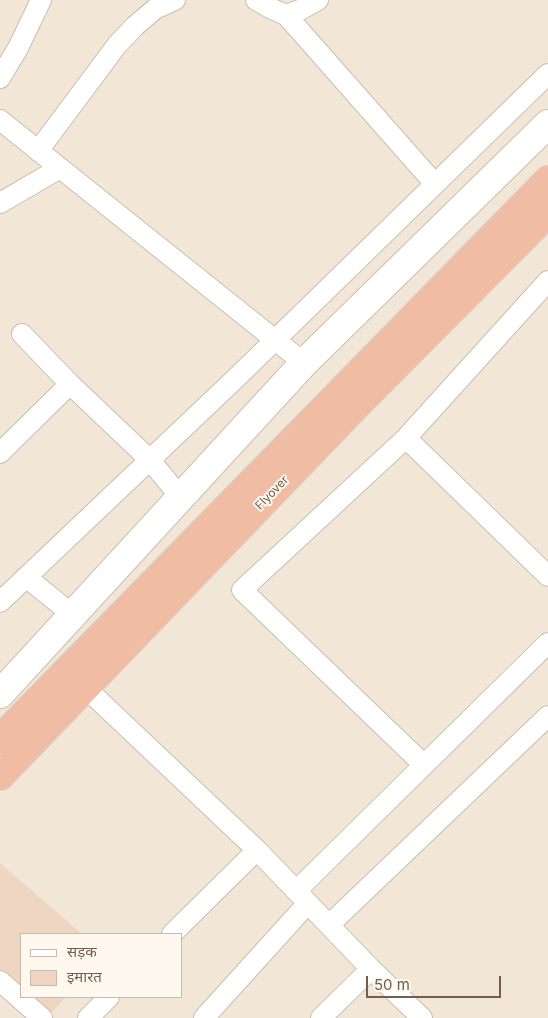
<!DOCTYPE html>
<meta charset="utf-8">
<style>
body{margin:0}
#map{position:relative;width:548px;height:1018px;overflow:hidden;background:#fbf5e8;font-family:Inter,"Noto Sans Devanagari",sans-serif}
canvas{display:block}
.legend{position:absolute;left:20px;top:933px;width:162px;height:65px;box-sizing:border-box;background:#fef8ee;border:1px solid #c6baae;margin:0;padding:6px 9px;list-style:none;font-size:15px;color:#735d4e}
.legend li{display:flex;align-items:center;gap:10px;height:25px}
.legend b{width:25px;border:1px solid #c6baae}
.scale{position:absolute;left:366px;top:976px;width:135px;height:22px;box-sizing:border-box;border:2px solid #735d4e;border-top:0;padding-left:6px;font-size:15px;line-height:18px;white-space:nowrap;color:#735d4e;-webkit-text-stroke:4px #fef8ee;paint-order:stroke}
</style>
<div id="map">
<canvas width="548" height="1018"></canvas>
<ul class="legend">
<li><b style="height:6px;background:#fff"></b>सड़क</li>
<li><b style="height:14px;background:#eed6c2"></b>इमारत</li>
</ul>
<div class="scale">50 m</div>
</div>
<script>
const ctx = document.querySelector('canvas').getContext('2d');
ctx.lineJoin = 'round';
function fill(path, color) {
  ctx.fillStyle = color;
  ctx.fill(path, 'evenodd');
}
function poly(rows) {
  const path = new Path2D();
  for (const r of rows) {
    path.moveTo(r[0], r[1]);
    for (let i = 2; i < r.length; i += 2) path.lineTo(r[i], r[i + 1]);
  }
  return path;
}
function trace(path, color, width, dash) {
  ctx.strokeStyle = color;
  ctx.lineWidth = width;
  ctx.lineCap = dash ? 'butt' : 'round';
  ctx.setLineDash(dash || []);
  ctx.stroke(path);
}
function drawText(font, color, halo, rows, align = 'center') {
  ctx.font = font + ' Inter,sans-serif';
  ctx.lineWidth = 4;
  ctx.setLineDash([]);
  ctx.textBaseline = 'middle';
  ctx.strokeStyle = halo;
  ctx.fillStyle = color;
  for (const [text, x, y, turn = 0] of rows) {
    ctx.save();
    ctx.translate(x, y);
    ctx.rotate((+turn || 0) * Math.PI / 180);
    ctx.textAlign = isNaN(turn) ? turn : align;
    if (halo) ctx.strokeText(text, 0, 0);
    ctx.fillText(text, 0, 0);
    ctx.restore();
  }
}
const residential = poly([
 [0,0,548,0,548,1018,0,1018],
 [21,934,181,934,181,997,21,997]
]);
const building = poly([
 [0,863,82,934,21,934,21,997,66,997,46,1018,0,979]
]);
const street = poly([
 [256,0,270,8,286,15,300,10,318,0],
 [286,15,435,184],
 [0,78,18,48,41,0],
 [0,120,304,363],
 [38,151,117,45,135,26,155,9,175,0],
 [0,203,60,168],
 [22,334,70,384,150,460,181,498],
 [406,438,548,576],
 [0,453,70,384],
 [26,577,73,615],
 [0,602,234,380,548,74],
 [91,693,257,850,172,934],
 [424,765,242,590,406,438,548,281],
 [257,850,371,969,422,1018],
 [296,891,548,643],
 [329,925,548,716],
 [0,981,42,1018],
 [88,1018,109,997],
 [204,1018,308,903],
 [321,1018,371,969]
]);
const secondary = poly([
 [0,694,304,363,548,124]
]);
const highway = poly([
 [0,739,548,180],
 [0,776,357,405,548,213]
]);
const streetNames = [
 ["Flyover",272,493,-46]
];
fill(residential, '#f2e7d7');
fill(building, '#eed6c2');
trace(street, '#ccbdaf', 22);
trace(secondary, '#cfbeac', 30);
trace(highway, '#d8d2cd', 30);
trace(street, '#fff', 20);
trace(secondary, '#fff', 28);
trace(highway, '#f0bca4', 28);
drawText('12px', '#735d4e', '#fef8ee', streetNames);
</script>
